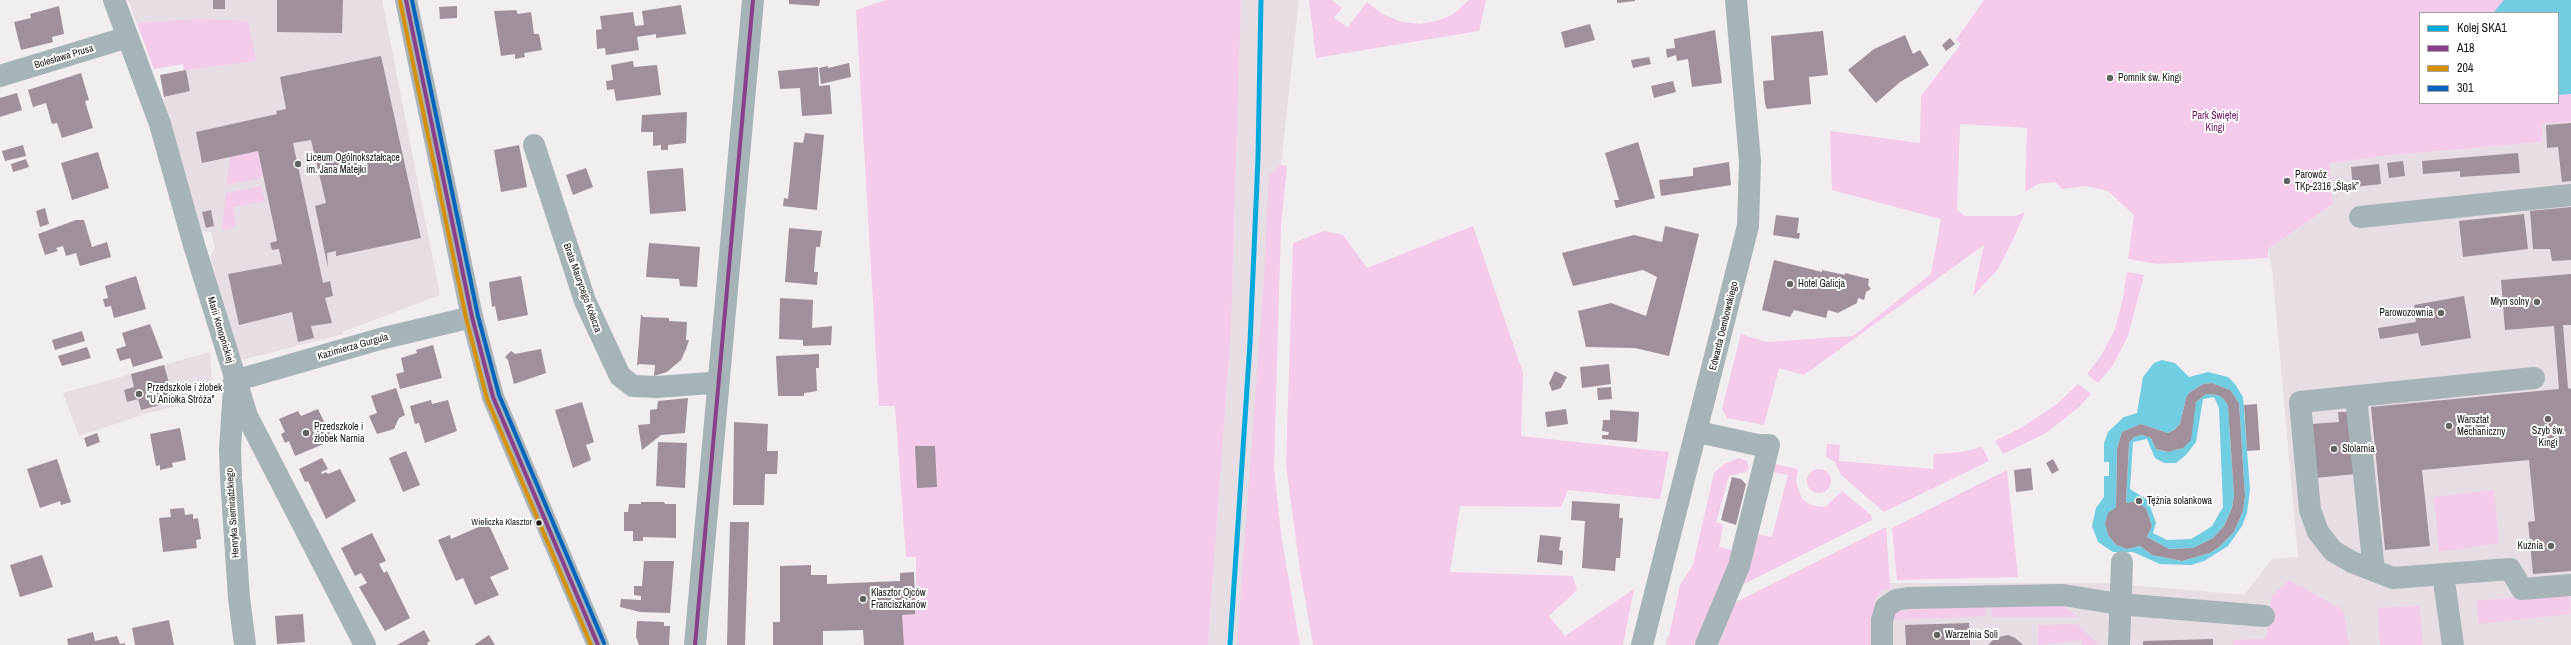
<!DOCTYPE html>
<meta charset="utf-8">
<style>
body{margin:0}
#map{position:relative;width:2571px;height:645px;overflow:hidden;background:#f2edf0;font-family:"Archivo Narrow",sans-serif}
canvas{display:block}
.legend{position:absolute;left:2419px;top:12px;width:140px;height:92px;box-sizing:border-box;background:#fff;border:1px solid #a3a1a2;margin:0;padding:5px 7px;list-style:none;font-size:12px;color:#181517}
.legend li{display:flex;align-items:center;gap:8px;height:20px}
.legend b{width:20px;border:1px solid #a3a1a2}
</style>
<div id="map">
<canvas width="2571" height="645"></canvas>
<ul class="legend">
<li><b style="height:5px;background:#02aadb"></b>Kolej SKA1</li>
<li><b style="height:5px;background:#893f8a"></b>A18</li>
<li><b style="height:5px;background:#d69003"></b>204</li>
<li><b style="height:5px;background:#0065bd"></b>301</li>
</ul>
</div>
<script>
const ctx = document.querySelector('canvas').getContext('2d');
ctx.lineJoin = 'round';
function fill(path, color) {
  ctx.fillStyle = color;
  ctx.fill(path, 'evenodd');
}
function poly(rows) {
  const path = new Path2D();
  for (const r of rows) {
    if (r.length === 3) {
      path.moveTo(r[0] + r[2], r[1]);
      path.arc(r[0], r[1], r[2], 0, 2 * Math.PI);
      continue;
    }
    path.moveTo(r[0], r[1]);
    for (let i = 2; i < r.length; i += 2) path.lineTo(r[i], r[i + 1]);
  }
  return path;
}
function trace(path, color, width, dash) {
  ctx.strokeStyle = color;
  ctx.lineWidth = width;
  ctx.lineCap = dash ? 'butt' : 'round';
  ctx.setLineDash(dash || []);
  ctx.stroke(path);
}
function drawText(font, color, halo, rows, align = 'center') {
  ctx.font = font + ' "Archivo Narrow",sans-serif';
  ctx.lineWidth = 4;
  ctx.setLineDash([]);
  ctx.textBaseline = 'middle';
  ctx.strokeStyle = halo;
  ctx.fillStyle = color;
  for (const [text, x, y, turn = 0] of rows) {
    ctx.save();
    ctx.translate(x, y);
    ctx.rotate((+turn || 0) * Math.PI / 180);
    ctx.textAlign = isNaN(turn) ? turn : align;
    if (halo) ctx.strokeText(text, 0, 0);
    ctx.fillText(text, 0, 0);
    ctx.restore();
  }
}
const built = poly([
 [128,0,382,0,440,295,342,332,343,334,242,360,237,354,210,256,215,248,211,232,202,231,163,98,190,91,186,70,183,64,154,69],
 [1241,0,1298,0,1298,7,1281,165,1250,645,1208,645,1231,329],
 [2571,122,2571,645,1665,645,1667,636,1886,527,1890,583,2104,583,2244,595,2272,559,2298,557,2272,268,2268,249,2333,204,2329,164,2381,156,2542,142,2543,124],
 [210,352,213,396,142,415,79,436,63,393]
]);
const green = poly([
 [886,0,1241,0,1231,329,1208,645,901,645,900,615,915,613,909,586,916,586,916,557,906,557,895,406,879,406,856,10],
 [1309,0,1332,0,1342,8,1334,18,1348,27,1367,2,1382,14,1402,22,1420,24,1436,21,1452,15,1469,0,1486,0,1479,31,1316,58],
 [1984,0,2571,0,2571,122,2543,124,2542,142,2381,156,2329,164,2333,204,2268,249,2268,258,2158,264,2128,259,2134,215,2108,191,2086,186,2062,189,2056,182,2038,184,2025,192,2027,128,1960,124,1957,210,1965,216,2016,216,2025,212,2013,240,1998,269,1973,296,1984,245,1804,375,1779,368,1764,425,1727,418,1722,409,1741,334,1766,342,1853,336,1931,274,1941,219,1832,190,1830,131,1920,143,1921,96,1961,44,1956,40],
 [2420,13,2558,13,2558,103,2420,103],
 [198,19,248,21,256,61,184,70,183,64,154,69,137,23],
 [258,151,263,176,258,177,259,179,227,185,230,157],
 [1281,165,1287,166,1281,226,1274,468,1281,534,1300,645,1237,645,1264,278,1269,176],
 [261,186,265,201,233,207,236,224,232,228,222,230,226,193],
 [1473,226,1523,373,1521,436,1669,452,1660,499,1568,490,1561,507,1460,506,1450,572,1573,576,1577,590,1549,616,1565,636,1634,589,1623,645,1313,645,1300,570,1286,465,1293,243,1324,231,1343,235,1367,268],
 [2127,272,2144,275,2128,336,2113,365,2098,383,2087,374,2101,356,2115,329,2123,298],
 [2078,384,2091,394,2079,407,2046,433,2003,454,1995,441,2021,428,2057,404],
 [1827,444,1840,445,1839,461,1933,469,1934,454,1962,452,1982,447,1989,461,1884,512,1841,475,1835,462,1826,457],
 [1739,458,1747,461,1749,468,1746,472,1729,476,1716,522,1723,525,1719,547,1736,551,1694,645,1667,645,1680,585,1693,565,1714,473,1724,464],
 [1775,464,1798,469,1796,482,1802,499,1811,505,1825,507,1842,491,1871,515,1872,520,1742,585,1756,534,1772,537,1788,475,1773,472],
 [1819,481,12],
 [2007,470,2018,577,1897,580,1892,528],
 [2494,490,2499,543,2439,552,2434,497],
 [1886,527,1890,589,1884,589,1875,599,1871,645,1719,645,1735,603],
 [2289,580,2343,610,2349,645,2233,645,2233,640,2266,639,2272,596],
 [2570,592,2570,614,2479,624,2476,601],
 [2062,605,2078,617,1992,617,1991,606],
 [2419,606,2423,645,2380,645,2378,608],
 [1986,607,1986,616,1890,620,1889,609],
 [2077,624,2099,645,2082,645,2082,640,2038,645,2038,625]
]);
const water = poly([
 [2504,0,2571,0,2571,94,2558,95,2558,13,2493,13],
 [2162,360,2175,363,2189,377,2208,372,2228,377,2235,384,2243,397,2250,490,2247,513,2242,526,2228,546,2204,561,2191,565,2160,564,2133,552,2113,552,2098,542,2092,526,2096,508,2104,497,2104,476,2109,476,2109,462,2104,462,2104,443,2108,432,2124,417,2137,413,2143,377,2154,363],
 [2212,383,2230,390,2239,403,2245,496,2243,511,2234,532,2219,547,2210,553,2182,561,2152,555,2140,546,2127,549,2116,545,2108,535,2105,523,2109,513,2116,507,2117,449,2122,432,2141,424,2168,433,2174,430,2180,424,2186,398,2189,393,2203,384],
 [2206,394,2218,395,2223,398,2228,406,2234,495,2232,508,2224,526,2213,538,2193,548,2169,549,2147,537,2152,526,2146,508,2135,501,2126,503,2129,443,2134,437,2142,435,2151,438,2156,449,2167,452,2183,448,2196,402],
 [2214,397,2219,408,2223,507,2212,526,2203,532,2191,539,2167,540,2153,533,2156,523,2150,506,2146,499,2130,489,2133,442,2147,439,2155,458,2164,463,2176,463,2186,455,2196,442,2203,399]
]);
const building = poly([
 [213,0,225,0,225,9,213,9],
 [277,0,343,0,342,33,277,32],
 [789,0,820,0,819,6,789,4],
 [1617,0,1635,0,1635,1,1617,3],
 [681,5,686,34,656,38,656,34,637,37,639,50,606,55,605,48,597,49,596,30,602,29,600,16,633,12,635,26,644,25,642,11],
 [59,6,64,34,52,37,53,42,21,50,14,22,31,18,30,14],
 [457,6,457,18,440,19,439,7],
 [516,10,518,14,531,12,534,34,539,34,542,50,524,53,525,57,515,59,515,54,501,56,494,11],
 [1590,24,1595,40,1565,48,1561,32],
 [1715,30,1722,83,1692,87,1688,59,1677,61,1676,55,1667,58,1666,49,1675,48,1674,39],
 [1823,31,1828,75,1809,77,1811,104,1767,109,1765,104,1763,81,1774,80,1771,36],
 [1905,35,1913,54,1920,50,1929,65,1900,82,1876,103,1848,70,1874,49],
 [1950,38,1955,44,1946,51,1942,45],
 [381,56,421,238,336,256,336,251,327,253,328,268,315,206,326,203,311,140,293,143,323,283,330,281,333,296,325,298,332,323,311,326,314,338,298,342,292,312,239,325,228,274,282,264,279,249,272,250,270,243,277,241,258,151,202,163,196,132,277,114,276,111,286,109,280,77],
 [1649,57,1651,64,1633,68,1631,60],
 [633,61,634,67,657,65,661,95,616,101,614,89,607,90,606,81,613,80,611,65],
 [849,63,851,77,821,84,819,68,828,66,828,68],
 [818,67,819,86,830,85,832,114,802,116,800,88,780,89,778,71],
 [186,70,190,91,164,97,160,75],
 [81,73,89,100,85,101,93,128,62,138,57,123,52,124,46,103,33,107,28,90],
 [1673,81,1676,92,1654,98,1651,86],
 [17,93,22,110,0,117,0,98],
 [687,112,686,143,668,145,668,150,661,150,661,145,653,146,653,132,641,132,642,115],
 [2571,123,2571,181,2562,182,2558,147,2547,148,2546,125],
 [805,133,824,135,817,210,783,206,784,198,788,199,794,142,803,143],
 [1638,142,1655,198,1616,208,1614,200,1619,200,1605,153],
 [23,145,26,156,5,161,2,151],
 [519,145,527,187,501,192,494,150],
 [98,152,109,188,72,200,61,163],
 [2518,153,2520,173,2460,177,2460,171,2423,174,2422,161],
 [26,159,29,167,13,172,11,164],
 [2403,161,2405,176,2389,178,2387,163],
 [1729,162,1731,185,1661,196,1659,180,1693,176,1693,168],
 [2379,164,2381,184,2353,187,2351,167],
 [586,168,593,187,573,195,566,175],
 [683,168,686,211,650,214,647,171],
 [2571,207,2571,260,2552,261,2550,249,2533,249,2530,211],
 [45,208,49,224,40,227,36,211],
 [211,210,214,226,206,228,202,212],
 [2524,214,2528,249,2463,257,2459,221],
 [1776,215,1799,218,1797,233,1800,233,1799,239,1773,235],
 [76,220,84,220,92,247,107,242,111,257,80,266,76,253,66,256,63,246,56,248,58,251,45,255,38,234],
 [1665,226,1699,234,1669,356,1635,348,1586,347,1578,311,1611,303,1646,316,1657,277,1643,270,1573,286,1562,253,1634,235,1662,242],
 [789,228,822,231,820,247,816,247,814,272,818,272,817,285,785,282],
 [649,243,700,247,697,287,680,286,679,279,646,277],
 [1774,260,1822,272,1822,270,1845,275,1845,273,1869,279,1868,285,1871,289,1866,292,1864,300,1858,298,1857,303,1838,313,1828,310,1826,318,1794,310,1790,317,1762,310],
 [2571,274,2571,325,2563,325,2568,388,2571,389,2571,571,2533,574,2528,522,2535,521,2529,460,2422,470,2430,546,2385,550,2371,407,2559,389,2554,326,2505,330,2501,280],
 [136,276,146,309,114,318,111,306,105,307,103,299,108,298,105,286],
 [521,276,528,315,498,321,495,306,492,307,489,282],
 [2464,296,2471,338,2421,346,2418,333,2380,339,2378,328,2416,322,2414,305],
 [780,298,813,300,812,328,832,326,831,345,803,346,803,340,779,339],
 [641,314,643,317,669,318,669,321,687,322,686,340,689,340,686,349,681,360,667,372,654,376,655,365,639,364,637,366],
 [150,324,163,358,133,367,130,358,120,361,116,349,126,346,122,333],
 [82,331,85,341,55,350,52,340],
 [433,345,442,378,400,389,396,374,404,372,401,358,417,353,416,350],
 [87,347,91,358,62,366,58,356],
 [541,349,546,373,514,384,508,360,505,357,511,351,515,354],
 [819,354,819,368,816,368,817,391,804,393,804,396,778,396,776,356],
 [1609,364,1611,384,1582,388,1580,367],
 [164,365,174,401,141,410,138,399,127,402,124,390,134,387,131,374],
 [1555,371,1567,377,1561,388,1552,391,1549,383],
 [2212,383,2230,390,2239,403,2245,496,2243,511,2234,532,2219,547,2210,553,2182,561,2152,555,2140,546,2127,549,2116,545,2108,535,2105,523,2108,513,2116,507,2117,449,2122,432,2141,424,2168,433,2174,430,2180,424,2186,398,2189,393,2203,384],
 [2206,394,2218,395,2223,398,2228,406,2234,495,2232,508,2224,526,2213,538,2193,548,2169,549,2147,537,2152,526,2146,508,2135,501,2126,503,2129,443,2134,437,2142,435,2151,438,2156,449,2168,452,2183,448,2191,440,2196,402],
 [1611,387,1612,399,1598,400,1597,388],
 [396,388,405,415,399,418,394,429,377,434,369,416,377,413,371,396],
 [688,398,685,433,661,435,642,450,638,425,650,424,650,410,657,409,658,401],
 [431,400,432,404,448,400,457,431,425,443,419,423,415,424,410,406],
 [582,402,594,442,586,445,591,460,573,468,555,410],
 [2257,404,2260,450,2247,451,2244,405],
 [318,409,333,440,295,456,289,441,285,443,281,434,285,432,279,419,298,411,301,416],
 [1566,409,1568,424,1547,427,1545,412],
 [1610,410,1639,412,1637,442,1602,439,1602,435,1608,435,1609,432,1602,431,1603,420,1610,420],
 [2338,412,2349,412,2356,474,2315,478,2312,424,2339,422],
 [734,422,768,424,767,451,778,451,777,474,765,474,764,505,733,505],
 [180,428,186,460,172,463,173,467,160,470,160,465,156,466,150,434],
 [97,433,100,442,87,447,84,438],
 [658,442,687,443,685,488,656,486],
 [915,446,935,446,937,487,917,488],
 [406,451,420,485,403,492,389,458],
 [322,458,328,469,321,472,322,474,326,472,328,474,340,469,356,501,326,519,308,481,305,482,299,469],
 [57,459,71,502,61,505,60,501,40,508,27,469],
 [2053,459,2059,470,2052,474,2046,463],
 [2031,468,2033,490,2016,492,2014,470],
 [1732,477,1741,479,1746,484,1736,525,1721,520],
 [1572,501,1620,504,1619,518,1623,518,1620,558,1616,558,1615,571,1582,568,1585,521,1571,520],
 [641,502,664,502,665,504,676,504,676,538,643,537,643,541,633,541,633,531,624,531,624,512,628,512,629,504,641,504],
 [184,508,185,515,193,514,193,519,198,518,201,539,196,540,197,548,163,552,159,518,171,517,170,509],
 [730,522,749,522,745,645,727,645],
 [488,523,509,569,490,577,499,595,475,605,463,578,456,581,438,540,450,535,451,539],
 [372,533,386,561,379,564,384,573,387,571,410,618,385,631,359,587,367,583,361,573,355,576,341,548],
 [1540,535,1561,537,1559,550,1563,551,1562,565,1537,562],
 [42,555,53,587,20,597,10,565],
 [644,561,674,561,670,613,640,612,620,607,621,599,641,600,641,596,634,595,634,586,642,586],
 [811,565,811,575,827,575,827,584,900,581,900,573,914,572,915,614,902,615,904,645,864,645,863,630,823,631,823,645,773,645,773,622,780,622,780,566],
 [303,614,305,642,277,644,275,616],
 [169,620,174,645,135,645,132,628],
 [637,621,664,622,664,626,670,626,669,645,639,645,636,637],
 [1969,623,1970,645,1906,645,1905,625],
 [424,630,430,641,427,643,428,645,397,645],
 [93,632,95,641,117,636,120,644,125,643,125,645,68,645,67,639],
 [489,635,495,645,474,645],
 [2008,635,2015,638,2023,645,1988,645,1995,638],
 [2213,639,2213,645,2143,645,2143,641]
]);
const minor = poly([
 [114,0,160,124,194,245,247,416,365,645],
 [0,76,128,37],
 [534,145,585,301,620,376,633,386,657,387,710,383,718,379],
 [2360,217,2571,195],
 [2534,378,2300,402,2310,510,2318,532,2333,551,2352,562,2393,578,2510,569,2522,589,2571,585],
 [234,381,380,339,472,317],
 [234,388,230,449,231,478,239,598,245,645],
 [2356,397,2374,571],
 [1698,432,1758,445,1769,445,1739,566,1706,645],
 [2443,574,2453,645],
 [695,645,753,0],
 [1642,645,1748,226,1750,161,1736,0],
 [1882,645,1882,620,1886,607,1896,600,1908,598,2063,595,2119,604,2264,616],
 [2119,645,2122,562]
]);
const major = poly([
 [406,0,472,317,493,397,598,645]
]);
const bus1 = poly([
 [406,0,472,317,493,397,598,645],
 [695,645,753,0]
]);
const bus2 = poly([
 [400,1,466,318,487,399,591,645]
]);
const bus3 = poly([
 [412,0,478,316,499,395,604,643]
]);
const rail1 = poly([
 [1230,645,1250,343,1258,158,1261,0]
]);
const markers = [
 [2110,78,4,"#646163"],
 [298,164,4,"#646163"],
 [2287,181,4,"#646163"],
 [1790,284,4,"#646163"],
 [2537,302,4,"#646163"],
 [2441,313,4,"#646163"],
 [139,394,4,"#646163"],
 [2548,419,4,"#646163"],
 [2449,426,4,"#646163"],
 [306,433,4,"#646163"],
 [2334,449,4,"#646163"],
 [2139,501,4,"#646163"],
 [539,523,3.5,"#181517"],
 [2551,546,4,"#646163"],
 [863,599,4,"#646163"],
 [1937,635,4,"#646163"]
];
const busNames = [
 ["Wieliczka Klasztor",532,523]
];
const streetNames = [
 ["Bolesława Prusa",64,57,-17],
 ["Brata Maurycego Kołacza",582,288,70],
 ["Edwarda Dembowskiego",1724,326,-76],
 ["Marii Konopnickiej",220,330,73],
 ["Kazimierza Gurgula",353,347,-16],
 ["Henryka Siemiradzkiego",233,513,-94]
];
const poiNames = [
 ["Pomnik św. Kingi",2118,78],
 ["Liceum Ogólnokształcące",306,158],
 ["im. Jana Matejki",306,170],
 ["Parowóz",2295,175],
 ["TKp-2316 „Śląsk”",2295,187],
 ["Hotel Galicja",1798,284],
 ["Młyn solny",2529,302,"right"],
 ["Parowozownia",2433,313,"right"],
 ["Przedszkole i żlobek",147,388],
 ["\"U Aniołka Stróża\"",147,400],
 ["Warsztat",2457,420],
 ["Mechaniczny",2457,432],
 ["Przedszkole i",314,427],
 ["żłobek Narnia",314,439],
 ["Szyb św.",2548,431,"center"],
 ["Kingi",2548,443,"center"],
 ["Stolarnia",2342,449],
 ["Tężnia solankowa",2147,501],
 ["Kuźnia",2543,546,"right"],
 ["Klasztor Ojców",871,593],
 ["Franciszkanów",871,605],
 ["Warzelnia Soli",1945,635]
];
const parkNames = [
 ["Park Świętej",2215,116],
 ["Kingi",2215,128]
];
fill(built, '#e7dde4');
fill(green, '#f4cbea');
fill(water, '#71cee2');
fill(building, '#9f909b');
trace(minor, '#a6b3b7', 22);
trace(major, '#a9b4b9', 22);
trace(bus1, '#893f8a', 4);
trace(bus2, '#d69003', 4);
trace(bus3, '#0065bd', 4);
trace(rail1, '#02aadb', 5);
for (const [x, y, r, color] of markers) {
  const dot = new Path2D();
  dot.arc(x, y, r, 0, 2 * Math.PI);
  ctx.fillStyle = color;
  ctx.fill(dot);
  trace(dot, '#fff', 1.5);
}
drawText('9px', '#181517', '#fff', busNames, 'right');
drawText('10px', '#181517', '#fff', streetNames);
drawText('10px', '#181517', '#fff', poiNames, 'left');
drawText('10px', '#690f5c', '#fff', parkNames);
</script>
